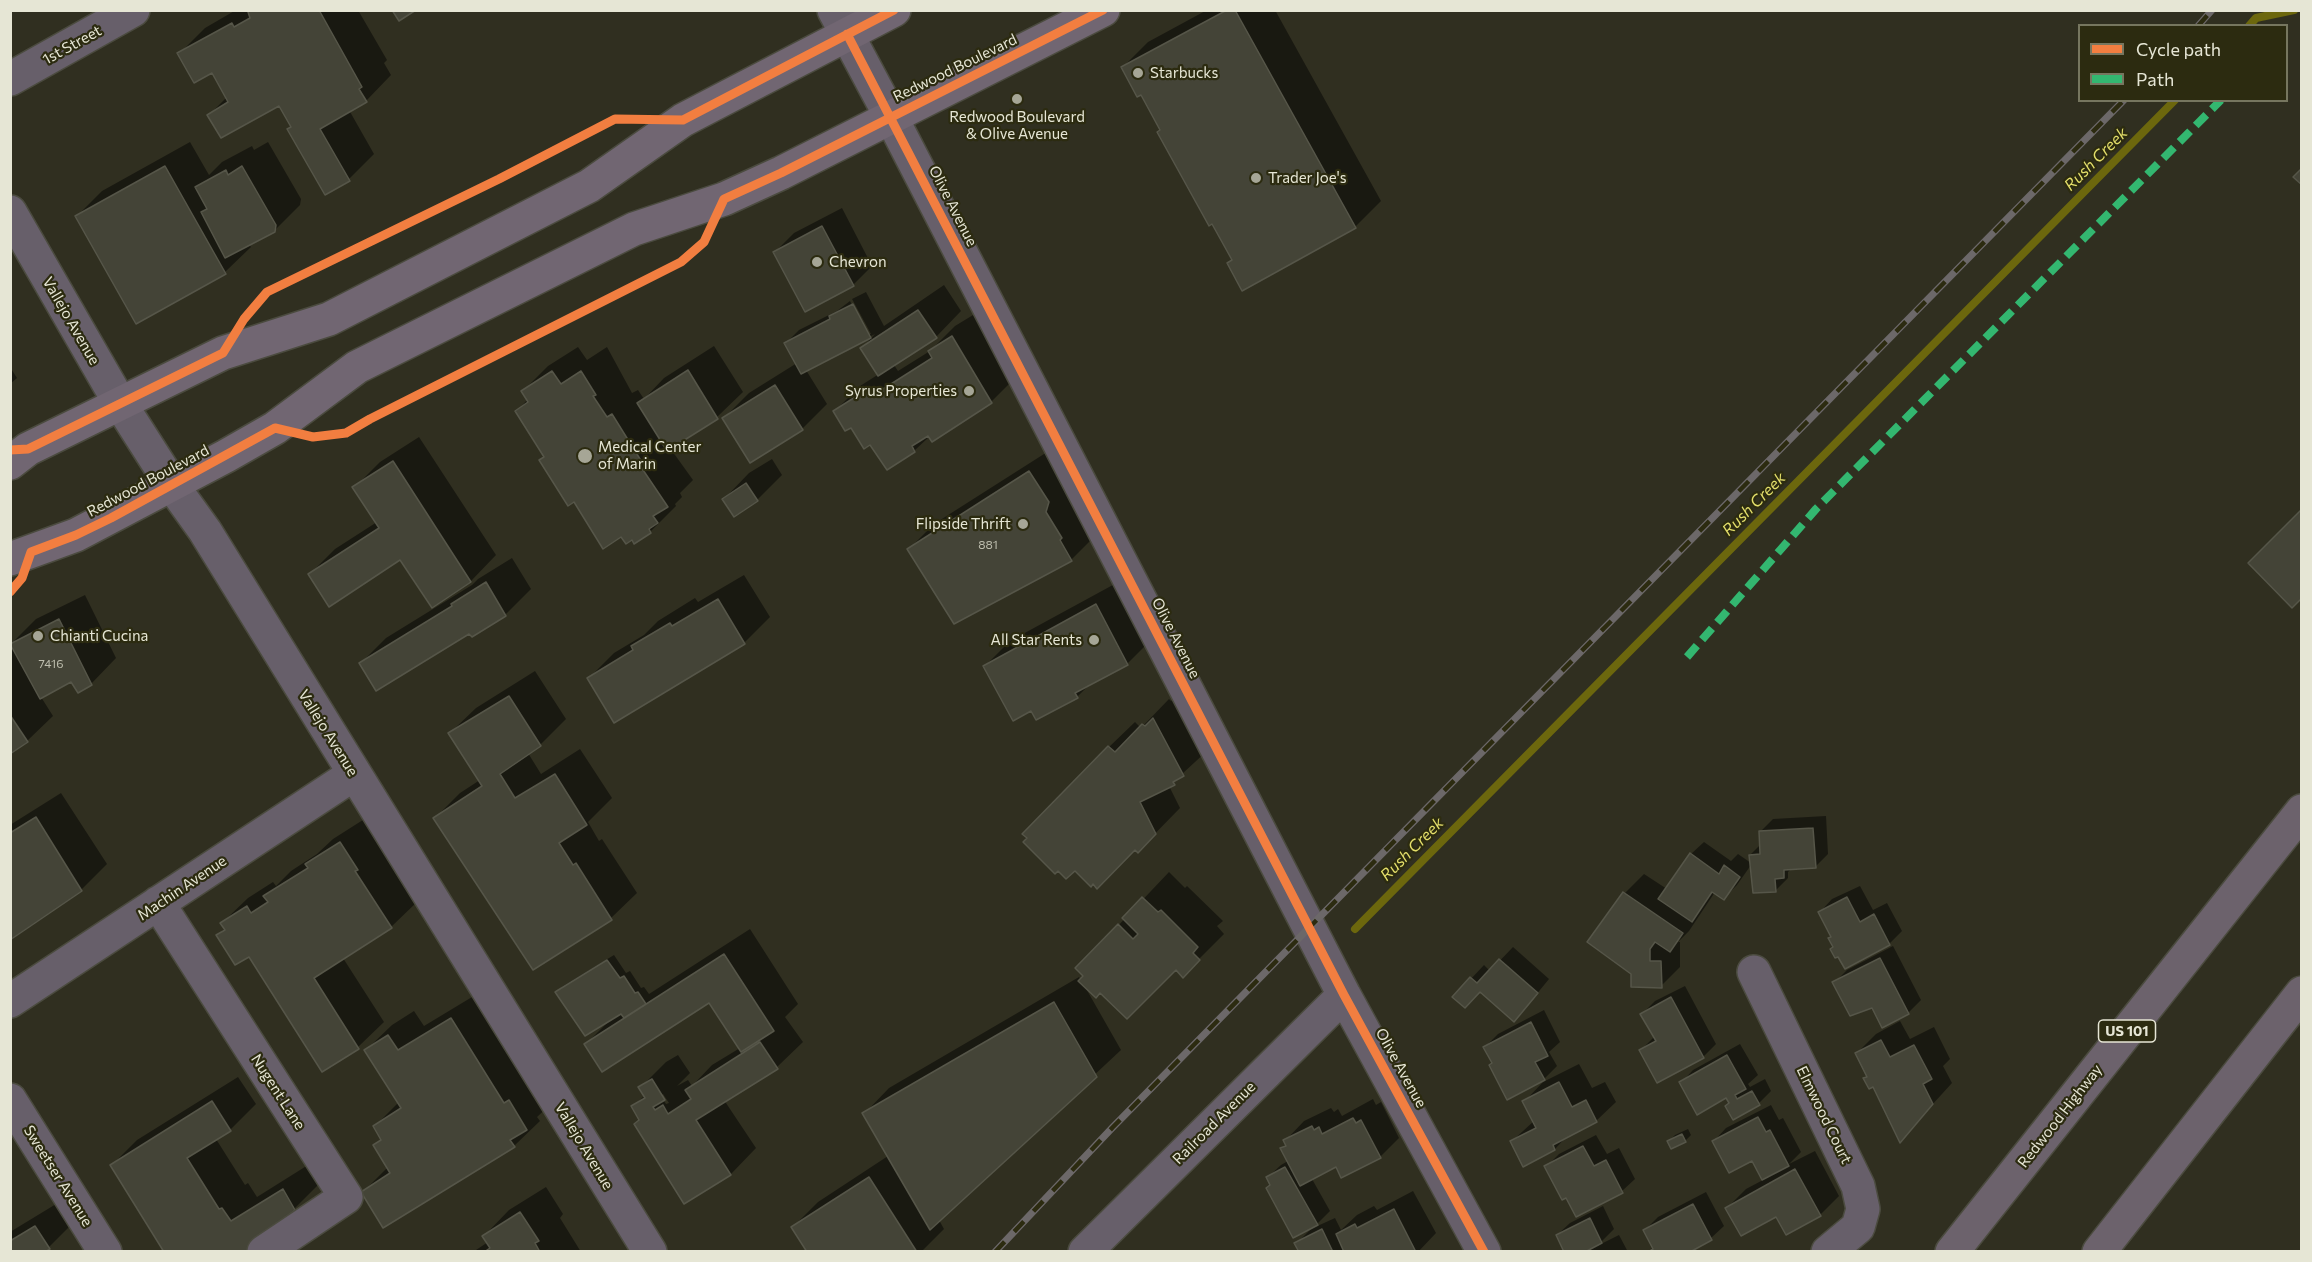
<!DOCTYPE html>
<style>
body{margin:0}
#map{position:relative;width:2312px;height:1262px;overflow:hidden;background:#302f20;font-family:Commissioner,sans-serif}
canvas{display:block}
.frame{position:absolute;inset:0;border:12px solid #e6e6d5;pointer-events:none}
.legend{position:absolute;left:2078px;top:24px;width:210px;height:78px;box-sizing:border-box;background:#2c2b10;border:2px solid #76765f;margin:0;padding:8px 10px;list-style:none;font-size:18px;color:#e6e6d5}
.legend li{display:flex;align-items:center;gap:12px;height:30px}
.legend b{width:30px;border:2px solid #76765f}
</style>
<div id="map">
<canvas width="2312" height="1262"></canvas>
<div class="frame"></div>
<ul class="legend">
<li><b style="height:8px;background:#f27e40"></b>Cycle path</li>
<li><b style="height:8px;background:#33b770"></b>Path</li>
</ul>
</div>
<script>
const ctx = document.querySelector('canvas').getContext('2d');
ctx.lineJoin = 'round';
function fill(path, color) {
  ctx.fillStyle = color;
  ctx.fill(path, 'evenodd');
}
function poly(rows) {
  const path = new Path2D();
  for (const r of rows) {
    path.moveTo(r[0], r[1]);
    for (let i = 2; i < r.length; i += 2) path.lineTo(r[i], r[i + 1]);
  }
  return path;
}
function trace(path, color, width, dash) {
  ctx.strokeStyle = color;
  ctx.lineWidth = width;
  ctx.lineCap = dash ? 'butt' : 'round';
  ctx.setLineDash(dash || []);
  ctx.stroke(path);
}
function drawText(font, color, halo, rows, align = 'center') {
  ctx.font = font + ' Commissioner,sans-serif';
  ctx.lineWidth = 4.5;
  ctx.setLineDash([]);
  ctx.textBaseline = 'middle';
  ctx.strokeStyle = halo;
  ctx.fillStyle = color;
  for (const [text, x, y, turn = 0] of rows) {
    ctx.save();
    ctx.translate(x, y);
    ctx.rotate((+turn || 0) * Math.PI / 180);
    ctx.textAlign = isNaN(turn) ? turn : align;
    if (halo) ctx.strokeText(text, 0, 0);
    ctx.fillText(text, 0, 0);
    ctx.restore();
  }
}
const shadow = poly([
 [236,10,358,10,387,60,384,63,391,75,366,101,349,110,374,154,349,179,292,127,279,104,209,115,227,97,212,71,179,54,205,28],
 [1207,10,1275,10,1381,201,1355,227,1229,263,1233,259,1141,93,1122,68,1148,42],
 [190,142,209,175,222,162,252,146,254,150,268,142,301,199,300,205,274,231,249,244,251,247,225,272,136,322,77,216,102,191],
 [842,208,872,266,853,285,775,252,794,233],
 [944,285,961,311,936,337,894,365,898,371,930,351,955,326,978,312,1017,376,991,402,932,440,930,436,914,451,871,443,834,412,860,386,879,374,862,348,875,334,806,370,827,404,802,429,724,418,749,393,797,363,786,343,799,330,837,311,850,301,867,334,871,334,852,299,866,292,884,326],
 [714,346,743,392,717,417,670,448,693,480,680,493,682,497,675,504,676,506,650,532,634,542,545,456,517,411,528,399,523,391,548,366,578,347,587,360,607,347,632,393,638,390,644,399,664,378],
 [10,367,17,378,10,384],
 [419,437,496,555,471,581,432,606,401,558,310,574,335,549,377,522,354,488,380,462],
 [1055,447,1097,534,1071,560,908,550,934,524],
 [772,459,782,475,757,500,724,499,749,473],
 [512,558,531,589,506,614,472,635,470,632,361,663,386,638,472,585,478,579],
 [744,575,770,617,744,643,589,678,614,653,644,635,658,621,695,598,698,602],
 [1122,580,1153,638,1127,664,1091,683,1077,697,1032,709,985,666,1010,641],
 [85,595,116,658,91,684,72,680,41,697,53,716,27,741,10,752,10,645,36,619],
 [535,671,566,719,540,745,528,753,541,774,580,749,612,798,588,822,599,841,602,839,637,893,611,918,534,968,435,818,460,793,480,780,450,733,476,708],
 [1179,694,1208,750,1169,786,1180,808,1138,851,1109,747,1135,722,1141,728,1169,699,1171,701],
 [61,793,107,864,81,890,10,938,10,825],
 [1826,816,1828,854,1815,867,1792,868,1788,872,1788,878,1775,891,1751,865,1737,885,1724,898,1715,892,1689,931,1678,942,1680,942,1680,967,1661,986,1633,973,1589,942,1625,893,1644,874,1667,889,1691,854,1704,842,1731,861,1738,854,1751,863,1750,855,1761,844,1760,832,1773,819],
 [366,818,417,902,391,927,343,958,384,1022,358,1047,323,1070,249,955,217,936,225,928,222,923,248,898,273,882,276,886,291,871,317,854,333,839],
 [1169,872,1185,888,1187,886,1223,921,1217,926,1224,934,1183,975,1176,968,1101,991,1084,985,1121,1050,939,1220,944,1229,921,1252,809,1252,793,1227,818,1202,888,1156,864,1114,889,1088,1079,977,1081,980,1085,976,1078,968],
 [1860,886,1873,910,1887,903,1902,931,1889,944,1845,967,1834,947,1832,936,1820,912,1832,899],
 [750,929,798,1004,785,1017,803,1042,777,1067,724,1100,756,1148,731,1174,685,1202,633,1107,645,1095,640,1088,666,1062,678,1055,690,1073,677,1086,688,1080,692,1086,712,1065,740,1048,710,1001,586,1044,609,1021,557,992,563,986,614,955,626,973,630,971,641,988,644,987,649,994],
 [663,1094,669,1103,666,1104,661,1096],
 [1893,946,1921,1000,1908,1013,1872,1006,1834,983,1847,970],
 [1513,947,1549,979,1526,1007,1480,990,1454,997,1484,965,1490,971],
 [1685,986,1716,1044,1703,1057,1641,1050,1655,1036,1642,1014,1655,1001],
 [477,994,552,1103,537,1117,540,1121,514,1146,363,1192,388,1167,375,1146,382,1138,375,1126,399,1102,366,1050,392,1025,414,1011,424,1026],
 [1544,1010,1560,1042,1549,1052,1557,1066,1544,1079,1493,1063,1485,1047,1498,1034],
 [1900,1021,1910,1039,1934,1027,1950,1059,1943,1066,1952,1083,1900,1140,1874,1085,1865,1079,1868,1076,1857,1053,1876,1034],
 [1740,1044,1758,1075,1748,1084,1750,1087,1765,1079,1771,1091,1759,1103,1730,1102,1727,1096,1681,1083,1693,1070],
 [1579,1064,1592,1088,1605,1082,1616,1102,1596,1121,1567,1136,1555,1149,1523,1165,1511,1142,1534,1121,1524,1102,1543,1082],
 [238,1077,256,1104,230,1130,216,1139,245,1185,248,1183,257,1197,308,1165,320,1183,294,1209,248,1249,112,1165,137,1140],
 [1373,1099,1376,1105,1381,1102,1399,1138,1380,1157,1337,1165,1312,1179,1330,1211,1313,1228,1335,1218,1341,1230,1357,1215,1374,1206,1377,1210,1413,1191,1436,1233,1418,1252,1300,1252,1296,1244,1313,1227,1272,1184,1268,1177,1281,1165,1288,1161,1282,1149,1287,1144,1285,1141,1304,1121,1331,1108,1334,1112,1338,1109,1342,1116],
 [1771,1105,1779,1120,1783,1118,1801,1152,1789,1164,1815,1151,1839,1196,1820,1215,1777,1215,1727,1208,1746,1189,1763,1180,1752,1159,1714,1141,1726,1128],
 [1688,1129,1691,1135,1685,1141,1669,1141,1675,1135],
 [1596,1135,1607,1154,1619,1148,1635,1179,1622,1191,1566,1196,1546,1167,1559,1154],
 [546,1187,563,1214,560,1218,581,1252,473,1252,488,1242,484,1236,509,1210],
 [1706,1192,1724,1226,1711,1238,1692,1248,1694,1252,1648,1252,1654,1246,1645,1230,1658,1217],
 [61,1201,74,1222,49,1247,10,1252,10,1232],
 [1603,1206,1614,1229,1597,1246,1619,1235,1628,1252,1587,1252,1590,1248,1557,1235,1570,1223]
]);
const stream = poly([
 [2249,26,2256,18,2294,10],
 [1355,929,2175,100]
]);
const building = poly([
 [251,10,319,10,362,87,359,89,367,102,320,129,350,181,325,195,287,129,291,127,279,106,221,138,207,115,228,102,212,73,194,83,177,53,232,23,234,27,250,18,248,12,251,10],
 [392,10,416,10,399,21,392,10],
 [1227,10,1235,10,1356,228,1242,291,1227,263,1232,260,1212,224,1209,226,1157,132,1160,130,1141,95,1137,97,1121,67,1227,10],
 [165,166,226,274,136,324,75,216,165,166],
 [242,166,276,225,275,232,225,258,201,212,207,209,195,187,226,170,228,175,242,166],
 [2302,168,2302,185,2293,177,2302,168],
 [822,226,854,286,805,312,773,252,822,226],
 [853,304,871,338,801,374,784,343,830,319,829,316,853,304],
 [918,310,937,338,878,376,860,348,918,310],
 [952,336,992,403,932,442,928,436,912,446,915,452,887,470,870,445,864,449,851,428,845,431,833,411,868,389,872,396,932,358,928,351,952,336],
 [688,370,718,419,667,451,637,403,688,370],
 [552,371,561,384,581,371,596,395,593,396,607,417,612,414,640,459,637,461,668,507,653,516,658,523,649,529,651,533,634,544,632,540,626,544,621,537,603,549,574,502,568,506,539,460,544,457,515,411,528,402,521,391,552,371],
 [775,385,803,430,750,463,722,418,775,385],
 [393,461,471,582,432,608,400,560,329,607,308,574,379,528,352,487,393,461],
 [1029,471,1049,502,1046,512,1062,538,1060,540,1072,561,954,624,907,549,1029,471],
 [746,483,758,501,734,517,722,499,746,483],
 [2302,509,2302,598,2292,608,2248,563,2302,509],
 [486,582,506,616,472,637,469,634,376,691,359,663,452,606,451,604,486,582],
 [718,599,745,644,614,723,587,678,633,650,631,646,670,623,672,626,718,599],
 [1096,604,1128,665,1075,693,1078,698,1036,720,1031,711,1013,721,983,666,1096,604],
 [59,619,92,685,78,693,71,682,40,699,10,644,59,619],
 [509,696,541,746,500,774,515,798,555,774,587,825,559,843,573,865,576,863,612,920,533,970,433,818,482,786,448,733,509,696],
 [10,715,28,742,10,754,10,715],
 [1153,718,1184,776,1173,782,1175,785,1140,802,1156,834,1138,853,1135,850,1097,889,1093,884,1091,887,1075,871,1066,879,1058,871,1055,874,1023,842,1027,838,1022,834,1108,746,1115,752,1142,724,1145,726,1153,718],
 [36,817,82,891,10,940,10,833,36,817],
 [1813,828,1816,868,1784,870,1784,878,1775,879,1776,892,1753,893,1749,855,1760,854,1759,831,1813,828],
 [340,842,358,870,355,871,392,928,314,978,359,1049,322,1072,249,957,235,965,216,935,225,930,220,923,247,906,251,913,268,902,263,896,308,868,305,864,340,842],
 [1690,853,1719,874,1724,865,1740,877,1724,900,1712,892,1692,922,1658,899,1690,853],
 [1623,892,1683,933,1670,952,1655,942,1650,949,1650,961,1661,961,1662,988,1631,987,1631,974,1587,942,1623,892],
 [1142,897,1158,912,1161,910,1198,947,1193,953,1200,960,1183,978,1176,970,1127,1019,1100,993,1096,998,1078,981,1083,976,1075,968,1118,924,1133,939,1138,934,1122,918,1142,897],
 [1847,897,1860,922,1874,914,1890,945,1845,969,1838,957,1835,958,1830,949,1833,947,1828,938,1831,937,1818,912,1847,897],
 [724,954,774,1031,741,1052,709,1003,602,1072,584,1044,724,954],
 [1880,958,1909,1014,1882,1028,1872,1008,1850,1016,1832,982,1880,958],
 [1499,959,1538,993,1514,1022,1480,992,1465,1008,1452,997,1470,977,1477,983,1499,959],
 [607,960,620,978,624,976,635,993,638,992,646,1004,624,1018,621,1014,585,1036,555,992,607,960],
 [1671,997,1704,1058,1657,1083,1639,1050,1656,1041,1640,1014,1671,997],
 [1054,1002,1097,1077,930,1230,862,1113,1054,1002],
 [451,1018,504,1103,509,1100,527,1130,510,1140,515,1147,383,1228,361,1192,390,1173,373,1145,381,1140,373,1126,401,1108,364,1050,388,1035,398,1050,451,1018],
 [1531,1022,1548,1056,1535,1062,1545,1080,1507,1100,1489,1065,1492,1063,1483,1047,1531,1022],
 [1881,1040,1890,1057,1914,1045,1932,1079,1923,1084,1933,1104,1900,1143,1873,1087,1869,1089,1863,1078,1867,1077,1855,1053,1881,1040],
 [760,1042,778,1069,696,1120,731,1175,684,1204,634,1124,639,1120,631,1106,645,1098,638,1087,652,1079,665,1100,653,1107,655,1110,663,1105,668,1114,691,1099,685,1090,760,1042],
 [1727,1055,1746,1089,1735,1095,1737,1099,1752,1091,1760,1105,1733,1120,1725,1106,1729,1103,1726,1098,1697,1115,1679,1082,1727,1055],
 [1559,1082,1572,1107,1586,1100,1597,1122,1553,1145,1555,1150,1523,1167,1510,1141,1536,1128,1522,1101,1559,1082],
 [212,1101,231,1131,187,1158,219,1209,222,1208,231,1221,283,1189,295,1210,246,1252,164,1252,110,1165,212,1101],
 [1758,1117,1766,1132,1770,1130,1789,1166,1762,1180,1752,1161,1729,1173,1712,1141,1758,1117],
 [1353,1118,1356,1123,1361,1120,1381,1158,1341,1178,1336,1167,1300,1186,1280,1148,1286,1146,1283,1140,1312,1126,1314,1130,1319,1127,1322,1134,1353,1118],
 [1682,1134,1686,1142,1671,1149,1667,1141,1682,1134],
 [1583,1146,1594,1166,1606,1160,1623,1193,1576,1217,1566,1198,1562,1200,1544,1166,1583,1146],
 [1285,1167,1318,1225,1293,1238,1266,1188,1270,1185,1266,1177,1285,1167],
 [1795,1169,1821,1216,1786,1235,1776,1217,1741,1236,1725,1208,1795,1169],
 [869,1177,917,1252,807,1252,791,1227,869,1177],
 [1693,1204,1712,1240,1690,1252,1648,1252,1653,1249,1643,1230,1693,1204],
 [1394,1209,1416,1252,1344,1252,1336,1234,1355,1224,1357,1228,1394,1209],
 [520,1212,539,1241,535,1243,540,1252,484,1252,490,1248,482,1236,520,1212],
 [1590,1218,1602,1243,1585,1252,1564,1252,1556,1235,1590,1218],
 [35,1226,50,1249,45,1252,10,1252,10,1241,35,1226],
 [1322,1229,1333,1252,1299,1252,1294,1243,1322,1229]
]);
const minor = poly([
 [834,10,891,117,1344,995,1484,1252],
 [10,79,133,10],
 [10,212,121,405,172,485,205,531,650,1252],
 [158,903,346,1197,264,1252],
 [1754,972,1858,1186,1863,1209,1858,1227,1828,1252],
 [10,1001,354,774],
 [10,1100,105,1252],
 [1085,1252,1344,995]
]);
const major = poly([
 [10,463,28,449,223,353,329,319,589,186,683,120,894,10],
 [10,559,76,535,226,456,275,428,357,367,634,229,724,199,781,173,1103,10]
]);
const highway = poly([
 [1952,1252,2302,811],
 [2099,1252,2302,993]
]);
const rail = poly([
 [2198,26,2212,10],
 [995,1252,1113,1127,2124,100]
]);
const quiet = poly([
 [1687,657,1816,509,2221,100]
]);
const cycleway = poly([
 [847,34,1344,995,1484,1252],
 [10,450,28,449,223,353,244,319,267,292,499,179,615,119,683,120,894,10],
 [10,592,22,578,31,552,76,535,111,518,275,428,313,437,346,433,370,419,681,262,704,242,724,199,781,173,1103,10]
]);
const markers = [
 [1138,73,6,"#a6a696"],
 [1017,99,6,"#a6a696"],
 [1256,178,6,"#a6a696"],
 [817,262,6,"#a6a696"],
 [969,391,6,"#a6a696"],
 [585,456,8,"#a6a696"],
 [1023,524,6,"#a6a696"],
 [38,636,6,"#a6a696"],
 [1094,640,6,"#a6a696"]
];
const numberNames = [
 ["881",988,545],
 ["7416",51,664]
];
const shields = [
 [2127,1031,57]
];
const shieldNames = [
 ["US 101",2127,1031]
];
const streetNames = [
 ["1st Street",72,45,-29],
 ["Redwood Boulevard",955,68,-26],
 ["Olive Avenue",953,206,63],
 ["Vallejo Avenue",71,321,60],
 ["Redwood Boulevard",148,481,-28],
 ["Olive Avenue",1176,638,63],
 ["Vallejo Avenue",328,733,58],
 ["Machin Avenue",182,888,-34],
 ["Olive Avenue",1401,1068,61],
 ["Nugent Lane",278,1092,57],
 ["Elmwood Court",1824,1115,64],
 ["Redwood Highway",2060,1116,-52],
 ["Railroad Avenue",1214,1123,-45],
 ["Vallejo Avenue",584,1146,59],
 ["Sweetser Avenue",58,1176,58]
];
const poiNames = [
 ["Starbucks",1150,73],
 ["Redwood Boulevard",1017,117,"center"],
 ["& Olive Avenue",1017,134,"center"],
 ["Trader Joe's",1268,178],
 ["Chevron",829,262],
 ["Syrus Properties",957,391,"right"],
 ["Medical Center",598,447],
 ["of Marin",598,464],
 ["Flipside Thrift",1011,524,"right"],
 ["Chianti Cucina",50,636],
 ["All Star Rents",1082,640,"right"]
];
const waterNames = [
 ["Rush Creek",2096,159,-45],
 ["Rush Creek",1754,504,-45],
 ["Rush Creek",1412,849,-45]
];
fill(shadow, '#0007');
trace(stream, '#6c670d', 8);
fill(building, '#444437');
trace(building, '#565649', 1.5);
trace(minor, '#4b4b3f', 36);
trace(major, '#4b4b3f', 36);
trace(highway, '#4b4b3f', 36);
trace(minor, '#675f6a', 33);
trace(major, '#716672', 33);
trace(highway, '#6c626c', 33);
trace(rail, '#6c6869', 7);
trace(rail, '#2c2b10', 4.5, [14]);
trace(quiet, '#33b770', 8, [15, 8]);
trace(cycleway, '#f27e40', 9);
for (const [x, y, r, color] of markers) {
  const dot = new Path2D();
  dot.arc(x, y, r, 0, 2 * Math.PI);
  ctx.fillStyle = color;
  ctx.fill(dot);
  trace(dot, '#2c2b10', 2);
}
drawText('12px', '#bebeae', null, numberNames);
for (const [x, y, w] of shields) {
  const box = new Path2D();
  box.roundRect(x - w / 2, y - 11, w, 22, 4.5);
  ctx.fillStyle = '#2c2b10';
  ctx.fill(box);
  trace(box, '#e6e6d5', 1.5);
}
drawText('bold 14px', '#e6e6d5', null, shieldNames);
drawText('15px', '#e6e6d5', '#2c2b10', streetNames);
drawText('15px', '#e6e6d5', '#2c2b10', poiNames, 'left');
drawText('italic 16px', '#e3de6a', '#2c2b10', waterNames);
</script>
